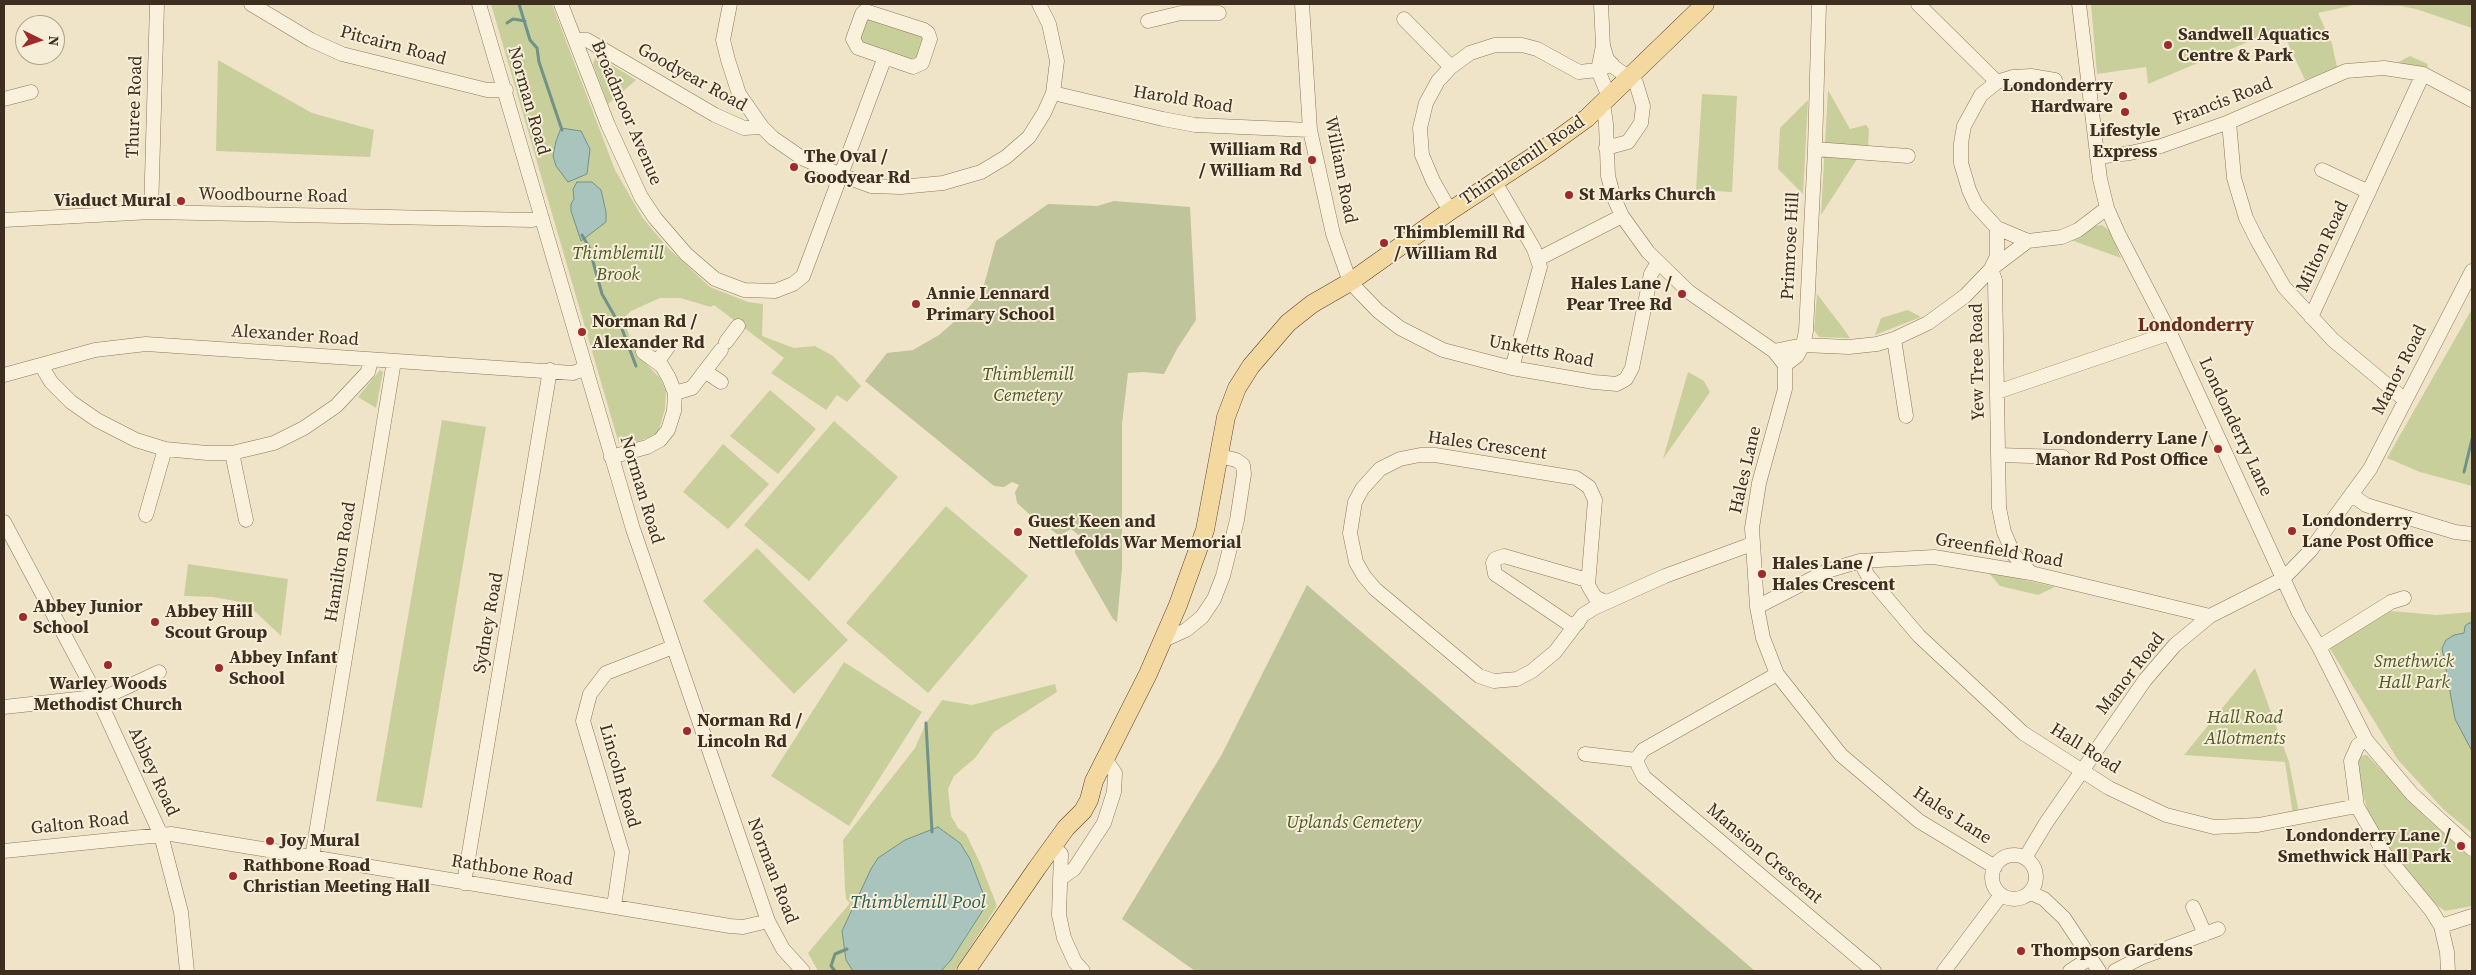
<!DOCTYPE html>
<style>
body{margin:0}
#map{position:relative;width:2476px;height:975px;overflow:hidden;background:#f0e4c8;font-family:"Source Serif 4",serif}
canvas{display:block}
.frame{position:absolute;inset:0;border:5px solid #3d2e20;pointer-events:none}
.north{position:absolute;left:15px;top:15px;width:50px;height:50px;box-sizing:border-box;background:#f7eed8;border:1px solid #ada18e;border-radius:50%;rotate:94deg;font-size:14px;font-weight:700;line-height:20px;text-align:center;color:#3d2e20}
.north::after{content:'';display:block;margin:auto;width:18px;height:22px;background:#9e2a2b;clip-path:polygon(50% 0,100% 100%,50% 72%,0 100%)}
</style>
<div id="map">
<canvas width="2476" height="975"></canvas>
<div class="frame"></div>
<div class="north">N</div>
</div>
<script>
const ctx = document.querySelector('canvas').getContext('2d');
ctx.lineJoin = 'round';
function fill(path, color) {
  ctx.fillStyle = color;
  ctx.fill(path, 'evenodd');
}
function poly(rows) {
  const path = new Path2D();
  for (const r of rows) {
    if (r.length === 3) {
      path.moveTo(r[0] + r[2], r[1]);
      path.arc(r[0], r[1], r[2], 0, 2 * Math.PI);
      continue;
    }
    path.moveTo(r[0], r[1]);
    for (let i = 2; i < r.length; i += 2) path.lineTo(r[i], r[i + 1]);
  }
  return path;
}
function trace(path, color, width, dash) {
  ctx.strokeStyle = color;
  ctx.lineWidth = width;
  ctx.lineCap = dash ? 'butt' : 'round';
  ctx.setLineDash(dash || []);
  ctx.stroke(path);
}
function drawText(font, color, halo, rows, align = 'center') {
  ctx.font = font + ' "Source Serif 4",serif';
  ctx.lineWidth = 4;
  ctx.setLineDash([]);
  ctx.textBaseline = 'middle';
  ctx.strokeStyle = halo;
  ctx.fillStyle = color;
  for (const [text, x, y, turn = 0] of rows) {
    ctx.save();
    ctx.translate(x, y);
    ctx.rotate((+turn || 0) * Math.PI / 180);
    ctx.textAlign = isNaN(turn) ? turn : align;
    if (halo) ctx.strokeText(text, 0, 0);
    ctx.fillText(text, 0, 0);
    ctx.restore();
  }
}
const green = poly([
 [491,4,552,4,615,170,642,217,668,248,710,287,748,302,763,304,762,336,794,348,815,346,833,356,861,386,847,402,837,395,826,410,771,373,784,358,714,305,711,307,680,298,660,298,631,311,623,319,636,353,660,378,666,391,665,409,658,433,654,436,630,444,619,444],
 [2091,4,2472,4,2472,28,2416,9,2401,6,2354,5,2318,13,2332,44,2337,67,2305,80,2281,28,2148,84,2146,67,2097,74],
 [866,16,925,37,917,62,859,41],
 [2410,56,2428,64,2426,71,2397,63],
 [595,58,600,58,636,80,608,104,593,64],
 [218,60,312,113,374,130,370,157,216,151],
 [1828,90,1850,129,1866,125,1869,129,1868,149,1858,149,1857,159,1821,215],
 [1702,94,1737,96,1732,192,1696,190],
 [1808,100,1806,138,1803,194,1778,169,1780,128],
 [2102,225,2110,231,2121,258,2071,240,2090,227],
 [1817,294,1840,324,1850,338,1819,337,1814,330],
 [2472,309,2472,486,2420,472,2387,458],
 [1908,310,1921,317,1875,335,1881,318],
 [380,370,383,372,376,408,358,397],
 [1688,372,1704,381,1710,392,1663,459],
 [770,390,816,429,778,474,730,436],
 [442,420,486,427,422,808,376,801],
 [834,421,898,477,809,581,744,525],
 [723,444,769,484,728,529,683,492],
 [946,506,1028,576,928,693,846,623],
 [757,548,848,640,794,694,703,601],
 [188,564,288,579,281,636,246,603,213,597,184,596],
 [1987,571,2055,587,2038,595,2000,586],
 [2391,611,2436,615,2472,612,2472,833,2444,810,2398,760,2329,647],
 [844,662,922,712,849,826,771,776],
 [2255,668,2289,762,2299,813,2293,815,2285,762,2184,755],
 [1055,684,1057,692,994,732,975,758,954,776,948,789,951,816,958,828,966,834,981,865,997,906,958,966,954,971,941,971,951,960,983,910,978,882,970,859,960,843,938,827,905,840,893,849,856,901,842,931,846,960,853,971,818,971,808,953,850,903,846,899,845,888,843,840,915,748,926,723,942,700,972,705],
 [2367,755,2428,819,2472,858,2472,906,2445,911,2435,904,2390,852,2368,812,2359,779,2356,756]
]);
const cemetery = poly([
 [1114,201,1190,207,1196,320,1177,349,1164,374,1143,372,1128,373,1122,424,1122,568,1117,622,1113,619,1075,553,1075,546,1081,537,1071,529,1062,534,1057,534,1049,528,1047,530,1017,503,1015,492,1019,485,1012,482,1004,487,994,486,865,381,887,353,913,350,939,335,962,315,982,292,996,241,1048,204,1097,206],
 [1307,585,1755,971,1195,971,1122,919,1222,754]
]);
const water = poly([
 [561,128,581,131,590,149,587,174,568,182,556,166,553,156,556,141,561,128],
 [577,182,592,182,601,190,606,212,606,222,581,241,571,211,571,204,574,199,573,189,577,182],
 [2469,623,2472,623,2472,751,2455,719,2442,648,2446,640,2454,635,2464,633,2465,626,2469,623],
 [938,827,960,843,970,859,984,896,983,910,951,960,941,971,853,971,846,960,842,931,871,869,878,858,905,840,938,827]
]);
const stream = poly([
 [519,4,530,40,537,48,539,62,562,130],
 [507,23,513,19,525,21],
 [582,235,589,247,602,294,622,329,636,366],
 [2464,472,2472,439],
 [926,723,932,832],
 [835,971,831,966,835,954,847,949]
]);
const minor = poly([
 [251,4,311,40,342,54,487,90,506,90],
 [479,4,633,529,768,921,783,949,803,971],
 [561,4,608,125,641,197,655,218,686,254,715,279,744,290,775,291,793,284,803,276,885,57],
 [730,4,723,40,728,60,739,94,762,127,773,138,802,158,841,175,871,186,901,187,943,183,981,172,1006,157,1029,137,1044,113,1053,93,1057,61,1049,24,1039,4],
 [1302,4,1310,130,1333,234,1350,282,1378,311,1400,328,1443,350,1512,368,1594,382,1617,384,1626,379,1632,368,1651,274,1658,262],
 [1601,4,1603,46,1598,70,1609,97],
 [1918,4,1997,82],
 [2079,4,2100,179,2107,208,2119,235,2170,333,2299,613,2319,647,2366,740,2412,794,2472,849],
 [865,11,924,30,928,33,930,39,922,63,913,67,858,48,853,39,862,14,865,11],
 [1404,19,1451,67],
 [1148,21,1181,13,1219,13],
 [575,40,587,40,715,115,744,128,762,127],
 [1603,46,1607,59,1614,67,1636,83,1643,106,1641,123,1628,142,1606,148],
 [2055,80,2031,76,2013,77,1997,82,1981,95,1964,126,1961,143,1961,163,1969,190,1976,205,1997,228,2028,241,2062,237,2078,230,2107,208],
 [1053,93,1163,119,1195,125,1310,130],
 [4,99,31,92],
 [1603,103,1606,124,1608,176,1614,198,1622,216,1648,252,1689,292,1774,351,1785,365,1785,389,1759,483,1752,528,1757,607,1763,638,1777,674,1841,755,1919,821,1995,867],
 [2229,122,2234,178,2246,218,2257,240,2284,287,2333,340,2405,400],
 [1815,149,1908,156],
 [2097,157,2130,153,2161,146,2229,122,2346,71,2384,68,2423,74,2472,100],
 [2322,170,2369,192],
 [1495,182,1534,249,1540,267,1512,368],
 [1450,211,1433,181,1422,155,1420,128,1426,103,1438,81,1451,67,1470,53,1495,45,1522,45,1537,49,1579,72,1598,70,1612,64],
 [151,212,157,4],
 [4,220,151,212,531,220,542,218],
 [1538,259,1622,216],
 [1991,269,1995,280,1999,508,2004,532,2014,555,2031,573],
 [1991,269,1997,256,1997,228],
 [2311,317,2423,74],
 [1894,339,1906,416],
 [726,342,738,326],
 [1774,351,1803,345,1849,347,1877,344,1894,339,1928,323,1965,296,1991,269,2028,241],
 [657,362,668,347],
 [41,365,51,382,71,402,97,420,136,440,165,449,207,453,232,453,274,443,304,428,336,406,368,372,371,360],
 [1785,365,1797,356,1803,345,1806,331,1815,149,1819,4],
 [706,372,721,382],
 [4,375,95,350,146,344,573,373,586,368],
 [1997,392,2170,333],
 [675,393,692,388,721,350],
 [232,453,246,520],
 [1998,455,2063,457],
 [611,457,647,447,660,440,668,430,674,411,675,393,669,378,662,366,643,352],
 [2352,495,2366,505,2455,532,2472,534],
 [146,515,165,449],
 [4,522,99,700,161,835,181,912,187,971],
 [1860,561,1868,576,1919,636,2023,733,2109,788,2166,815,2214,827,2258,825,2357,806],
 [1606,602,1595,597,1588,585,1595,500,1589,487,1576,478,1435,455,1420,455,1400,459,1380,469,1362,489,1355,502,1350,533,1356,562,1364,576,1375,589,1479,676,1494,681,1517,679,1532,671,1555,652,1583,615,1594,608,1665,576,1752,544],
 [1757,607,1827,571,1860,561,1934,557,2031,573,2210,616],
 [1578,623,1569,624,1495,574,1493,563,1495,559,1504,556,1587,580],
 [1164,640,1186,630,1202,617,1214,599,1223,576,1237,520,1244,474,1243,465,1236,460,1220,456],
 [2319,647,2391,602,2404,598],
 [1777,674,1643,750,1636,760,1638,765,1644,777,1874,971],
 [99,700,159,672],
 [4,707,86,698,99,700],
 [2366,740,2358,745,2351,761,2357,806,2384,853,2431,910,2441,926,2447,952,2448,971],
 [1585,754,1636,760],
 [1053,847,1061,854,1059,915,1064,938,1075,962,1083,971],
 [4,851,171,834,730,926,743,927,768,921],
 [2014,877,22],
 [312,858,394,361],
 [2025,858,2046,823,2145,680,2175,645,2210,616,2283,579,2310,551,2370,469,2472,271],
 [1060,879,1074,869,1104,823,1114,792,1115,773,1105,759],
 [464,883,550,370],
 [2031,893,2044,899,2064,918,2099,971],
 [614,906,622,852,583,721,590,694,606,673,673,647],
 [2193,907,2205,934],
 [2441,926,2472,916],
 [1944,971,2001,895],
 [2070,971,2090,958],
 [2115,971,2140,958,2218,929]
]);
const major = poly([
 [966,971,1037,868,1066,828,1083,811,1089,800,1094,781,1148,674,1178,605,1205,530,1226,417,1237,388,1251,366,1288,323,1312,304,1350,282,1450,211,1540,152,1587,118,1705,4]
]);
const markers = [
 [2168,45,5,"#9e2a2b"],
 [2123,96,5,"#9e2a2b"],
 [2125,112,5,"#9e2a2b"],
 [1312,160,5,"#9e2a2b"],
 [794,167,5,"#9e2a2b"],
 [1569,195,5,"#9e2a2b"],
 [181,201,5,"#9e2a2b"],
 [1384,243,5,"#9e2a2b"],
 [1682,294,5,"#9e2a2b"],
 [916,304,5,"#9e2a2b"],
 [582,332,5,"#9e2a2b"],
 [2218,449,5,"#9e2a2b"],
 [2292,531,5,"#9e2a2b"],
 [1018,532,5,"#9e2a2b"],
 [1762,574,5,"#9e2a2b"],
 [23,617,5,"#9e2a2b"],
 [155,622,5,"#9e2a2b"],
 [108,665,5,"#9e2a2b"],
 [219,668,5,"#9e2a2b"],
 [687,731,5,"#9e2a2b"],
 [270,841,5,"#9e2a2b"],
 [2461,846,5,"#9e2a2b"],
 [233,876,5,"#9e2a2b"],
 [2021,951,5,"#9e2a2b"]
];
const poiNames = [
 ["Sandwell Aquatics",2178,35],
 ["Centre & Park",2178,56],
 ["Londonderry",2113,86,"right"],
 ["Hardware",2113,107,"right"],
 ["Lifestyle",2125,131,"center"],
 ["Express",2125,152,"center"],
 ["William Rd",1302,150,"right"],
 ["/ William Rd",1302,171,"right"],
 ["The Oval /",804,157],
 ["Goodyear Rd",804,178],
 ["St Marks Church",1579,195],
 ["Viaduct Mural",171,201,"right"],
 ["Thimblemill Rd",1394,233],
 ["/ William Rd",1394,254],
 ["Hales Lane /",1672,284,"right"],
 ["Pear Tree Rd",1672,305,"right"],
 ["Annie Lennard",926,294],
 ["Primary School",926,315],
 ["Norman Rd /",592,322],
 ["Alexander Rd",592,343],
 ["Londonderry Lane /",2208,439,"right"],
 ["Manor Rd Post Office",2208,460,"right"],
 ["Londonderry",2302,521],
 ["Lane Post Office",2302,542],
 ["Guest Keen and",1028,522],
 ["Nettlefolds War Memorial",1028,543],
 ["Hales Lane /",1772,564],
 ["Hales Crescent",1772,585],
 ["Abbey Junior",33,607],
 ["School",33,628],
 ["Abbey Hill",165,612],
 ["Scout Group",165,633],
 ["Abbey Infant",229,658],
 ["School",229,679],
 ["Warley Woods",108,684,"center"],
 ["Methodist Church",108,705,"center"],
 ["Norman Rd /",697,721],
 ["Lincoln Rd",697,742],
 ["Londonderry Lane /",2451,836,"right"],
 ["Smethwick Hall Park",2451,857,"right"],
 ["Joy Mural",280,841],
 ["Rathbone Road",243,866],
 ["Christian Meeting Hall",243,887],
 ["Thompson Gardens",2031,951]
];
const streetNames = [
 ["Pitcairn Road",393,46,15],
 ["Goodyear Road",692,78,29],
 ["Harold Road",1183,100,9],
 ["Norman Road",528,101,74],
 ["Francis Road",2223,102,-21],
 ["Thuree Road",135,107,-88],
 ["Broadmoor Avenue",626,113,67],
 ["Thimblemill Road",1523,161,-34],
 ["William Road",1340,170,79],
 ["Woodbourne Road",273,196,1],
 ["Primrose Hill",1791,246,-87],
 ["Milton Road",2323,247,-65],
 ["Alexander Road",295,336,4],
 ["Unketts Road",1541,352,11],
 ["Yew Tree Road",1978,362,-91],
 ["Manor Road",2400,370,-63],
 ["Londonderry Lane",2235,427,65],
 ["Hales Crescent",1487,446,8],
 ["Hales Lane",1746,470,-77],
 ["Norman Road",641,490,73],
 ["Greenfield Road",1999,551,10],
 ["Hamilton Road",341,562,-81],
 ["Sydney Road",489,623,-80],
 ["Manor Road",2131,674,-52],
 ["Hall Road",2085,749,32],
 ["Abbey Road",153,772,65],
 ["Lincoln Road",619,776,74],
 ["Hales Lane",1952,816,33],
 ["Galton Road",80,824,-6],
 ["Mansion Crescent",1764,854,40],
 ["Rathbone Road",512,871,9],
 ["Norman Road",772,871,69]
];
const parkNames = [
 ["Thimblemill",618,254],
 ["Brook",618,275],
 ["Thimblemill",1028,375],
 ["Cemetery",1028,396],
 ["Smethwick",2414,662],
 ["Hall Park",2414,683],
 ["Hall Road",2245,718],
 ["Allotments",2245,739],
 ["Uplands Cemetery",1354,823]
];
const neighbourhoodNames = [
 ["Londonderry",2196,326]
];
const waterNames = [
 ["Thimblemill Pool",918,903]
];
fill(green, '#c9cf9b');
fill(cemetery, '#bfc49a');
fill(water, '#a9c4bc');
trace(water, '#6f938a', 1);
trace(stream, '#6f938a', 3);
trace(minor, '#8d765c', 15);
trace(major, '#5b4430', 19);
trace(minor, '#faf1dc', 14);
trace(major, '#f3d9a0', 18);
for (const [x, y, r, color] of markers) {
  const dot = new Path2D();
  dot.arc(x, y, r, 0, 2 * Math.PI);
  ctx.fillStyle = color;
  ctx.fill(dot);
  trace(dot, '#f7eed8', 2);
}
drawText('bold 18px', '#3d2e20', '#f7eed8', poiNames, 'left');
drawText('18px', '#3d2e20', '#f7eed8', streetNames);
drawText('italic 18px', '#4d5a26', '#f7eed8', parkNames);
drawText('bold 19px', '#6b2e1e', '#f7eed8', neighbourhoodNames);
drawText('italic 19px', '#2f5d5a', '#f7eed8', waterNames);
</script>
